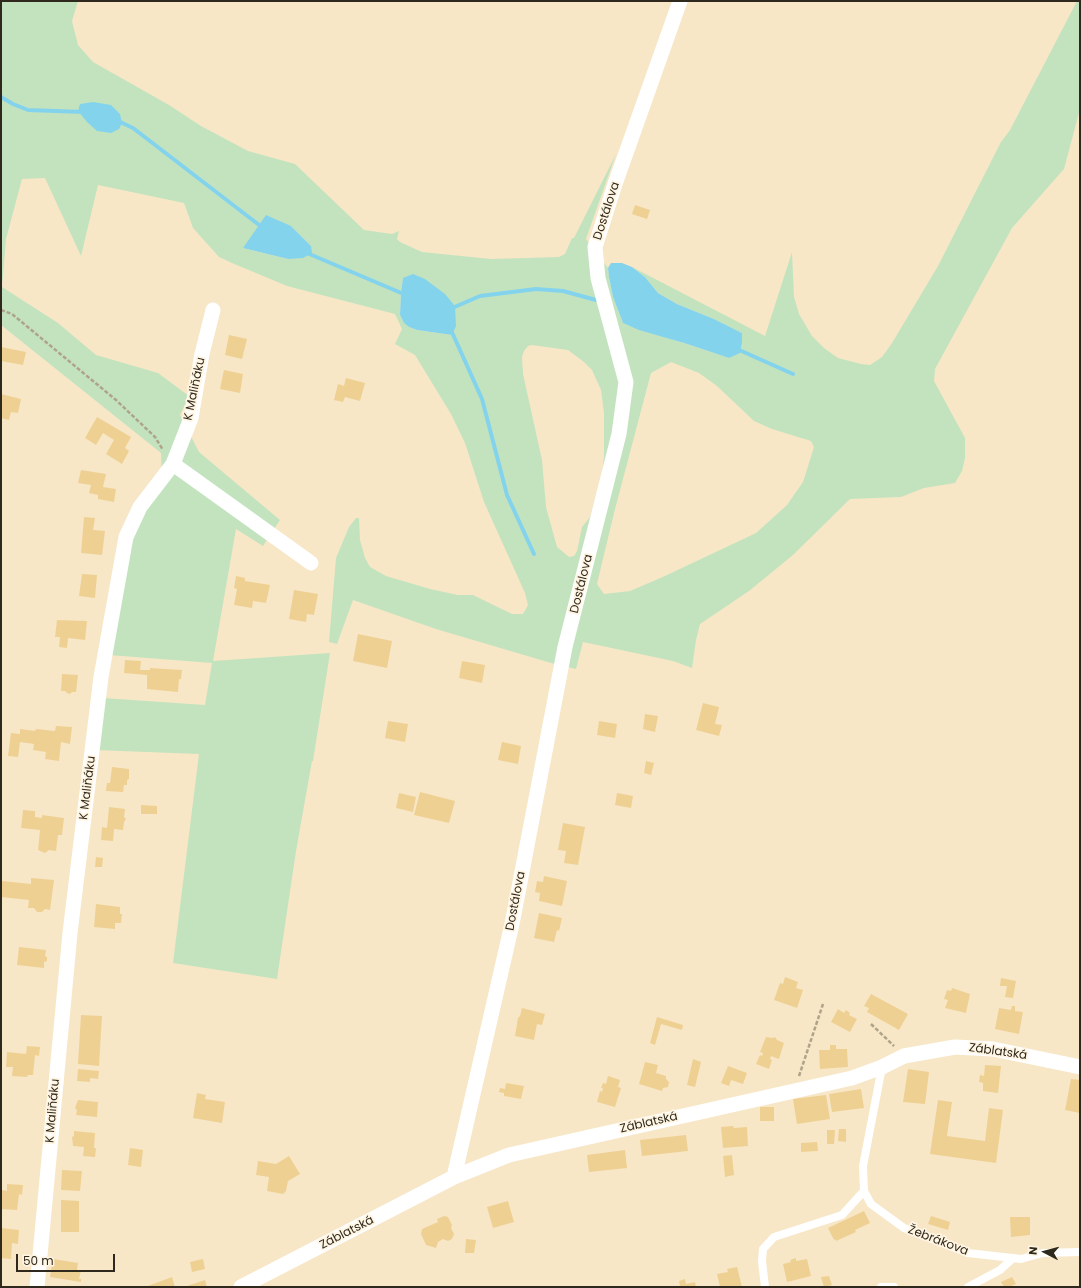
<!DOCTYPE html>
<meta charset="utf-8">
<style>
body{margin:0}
#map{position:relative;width:1081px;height:1288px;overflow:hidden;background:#f7e7c7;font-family:Poppins,sans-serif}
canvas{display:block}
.frame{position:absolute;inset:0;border:2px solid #2f291d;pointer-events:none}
.north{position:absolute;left:1025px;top:1232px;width:40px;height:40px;-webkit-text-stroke:3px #fff5e2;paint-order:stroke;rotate:276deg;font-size:11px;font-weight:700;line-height:16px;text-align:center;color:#2f291d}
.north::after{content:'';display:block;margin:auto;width:14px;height:18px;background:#2f291d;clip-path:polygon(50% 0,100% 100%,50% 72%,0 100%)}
.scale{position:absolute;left:16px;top:1254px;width:99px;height:18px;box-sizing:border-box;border:2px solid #2f291d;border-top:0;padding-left:5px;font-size:12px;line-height:14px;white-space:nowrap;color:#2f291d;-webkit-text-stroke:3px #fff5e2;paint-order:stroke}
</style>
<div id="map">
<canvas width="1081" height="1288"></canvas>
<div class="frame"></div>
<div class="north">N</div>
<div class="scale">50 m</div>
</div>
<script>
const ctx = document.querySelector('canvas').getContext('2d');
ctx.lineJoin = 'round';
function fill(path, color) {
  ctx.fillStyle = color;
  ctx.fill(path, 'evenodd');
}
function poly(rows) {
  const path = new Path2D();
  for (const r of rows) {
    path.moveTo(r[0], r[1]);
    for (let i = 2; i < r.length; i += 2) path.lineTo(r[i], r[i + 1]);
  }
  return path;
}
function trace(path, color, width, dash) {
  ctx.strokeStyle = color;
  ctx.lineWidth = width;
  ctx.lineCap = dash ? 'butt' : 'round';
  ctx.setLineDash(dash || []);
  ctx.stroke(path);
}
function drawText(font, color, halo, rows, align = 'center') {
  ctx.font = font + ' Poppins,sans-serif';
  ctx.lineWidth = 3.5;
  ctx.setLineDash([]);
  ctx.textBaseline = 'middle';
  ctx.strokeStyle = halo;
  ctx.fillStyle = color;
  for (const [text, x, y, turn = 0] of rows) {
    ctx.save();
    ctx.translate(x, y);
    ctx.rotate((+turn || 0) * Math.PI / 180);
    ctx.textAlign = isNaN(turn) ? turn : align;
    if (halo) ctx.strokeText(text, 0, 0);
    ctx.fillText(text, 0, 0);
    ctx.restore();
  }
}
const green = poly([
 [1,1,78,1,72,21,78,45,93,62,169,105,201,126,248,151,295,164,364,230,392,234,399,231,397,239,400,242,422,252,491,259,559,257,565,254,572,238,574,238,616,154,586,239,608,268,609,277,613,297,623,323,729,358,742,333,714,319,677,304,658,293,645,277,632,267,765,336,792,252,794,297,799,314,812,336,824,348,838,358,861,364,870,365,882,357,892,343,938,266,1001,142,1010,130,1077,1,1080,1,1080,109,1064,169,1012,228,935,369,934,381,965,438,965,458,962,471,955,483,924,488,901,497,850,499,793,555,749,591,700,624,696,640,692,668,673,661,583,642,576,669,551,663,436,629,353,600,337,644,329,642,336,558,349,527,356,518,359,518,360,540,365,558,370,567,386,576,430,589,458,595,473,595,512,614,523,614,528,605,525,593,484,502,465,443,451,414,415,355,395,344,402,329,395,314,287,286,232,263,219,257,193,228,184,203,98,185,81,256,45,178,22,179,6,239,2,287,58,323,96,355,158,373,189,396,180,415,199,452,280,520,263,546,236,529,213,661,330,653,313,761,312,761,296,851,277,979,173,963,199,754,95,750,103,698,205,705,212,663,109,655,128,544,142,509,162,483,161,453,1,325],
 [291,226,311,246,288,259,243,248],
 [403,278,452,335,417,330,409,327,404,323,400,315,401,292],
 [532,345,568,350,584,362,592,370,601,390,604,413,604,457,602,474,590,517,582,527,577,551,574,556,569,557,557,547,546,507,542,460,523,374,522,357,524,351,528,346],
 [671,362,699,373,717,386,754,421,772,429,811,441,814,447,803,482,787,505,756,533,665,576,630,591,604,594,597,584,614,513,651,373]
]);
const water = poly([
 [93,102,111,105,120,114,122,123,119,129,111,133,97,131,87,122,78,111,80,104],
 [266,215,291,226,311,246,312,253,303,258,288,259,243,248],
 [611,263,622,263,632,267,645,277,658,293,677,304,714,319,742,333,742,342,740,353,729,358,684,343,639,330,623,323,613,297,609,277,608,268],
 [413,274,425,279,445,294,455,306,456,326,452,335,417,330,409,327,404,323,400,315,401,292,403,278]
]);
const stream = poly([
 [1,97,13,104,28,110,83,112],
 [118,121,133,128,263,228],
 [307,253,406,295],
 [450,309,480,296,536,289,563,291,596,300],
 [451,330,482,399,507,495,534,554],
 [737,349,793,374]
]);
const building = poly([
 [635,205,650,210,647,219,632,214],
 [229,335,247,339,242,359,225,355],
 [1,347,26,352,23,365,1,361],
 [224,370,243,374,240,393,220,389],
 [346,378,365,383,360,401,345,397,343,402,334,400,338,384,344,386],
 [1,394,21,399,18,413,11,412,9,420,1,418],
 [97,417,131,437,125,448,129,451,122,464,106,454,114,440,103,433,96,445,85,438],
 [81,470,106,474,103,487,116,489,114,502,98,499,98,495,89,493,91,485,78,483],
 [84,517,95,518,93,530,105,531,102,555,81,553],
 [82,574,97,575,95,598,79,596],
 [236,576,245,578,245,581,270,585,266,603,253,601,252,608,234,605,237,589,234,588],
 [294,590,318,594,314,615,307,614,306,622,289,619],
 [57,620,87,621,85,640,68,638,67,648,59,647,60,637,55,637],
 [358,634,392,641,387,668,353,661],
 [125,660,141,661,140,670,150,670,150,668,182,670,181,679,179,679,178,692,147,689,147,675,124,673],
 [462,661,485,665,482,683,459,678],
 [62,674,78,675,76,692,72,692,70,694,67,693,65,691,61,691],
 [703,703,719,707,715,724,722,725,719,736,696,730],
 [645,714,658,716,655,732,643,729],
 [388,721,408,724,405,742,385,738],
 [599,721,617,724,615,738,597,735],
 [56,726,72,727,70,744,61,742,59,761,45,759,46,752,33,750,34,744,20,742,18,757,8,756,11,733,20,734,20,729,35,731,36,729,55,731],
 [502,742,521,746,518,764,498,760],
 [646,761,654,763,651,775,644,773],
 [112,767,129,769,129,779,127,780,127,785,124,785,123,792,106,791,107,783,110,783],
 [420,792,455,801,449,823,414,815],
 [399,793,416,797,413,812,396,808],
 [617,793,633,796,631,808,615,805],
 [141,805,157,806,157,814,141,814],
 [109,807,125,809,124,817,126,819,124,822,123,830,114,829,113,841,101,840,102,827,107,828],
 [23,810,35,811,35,817,42,818,42,815,64,818,62,835,58,835,56,851,49,850,45,853,38,850,40,830,21,828],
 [563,823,585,827,578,865,564,863,566,851,558,850],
 [96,857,103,858,102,867,95,867],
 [544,876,567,881,562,906,539,901,540,893,535,892,537,881,543,882],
 [31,878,54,880,50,910,45,909,42,912,37,912,34,908,28,908,29,900,1,897,2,881,31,884],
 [96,904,120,907,120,914,122,914,121,923,115,923,115,929,94,927],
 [539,913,562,918,559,931,557,930,554,942,534,938],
 [19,947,46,950,45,956,47,957,47,961,44,962,44,968,17,965],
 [785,977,798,982,796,988,803,990,797,1008,774,1000,780,983,783,984],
 [1001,978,1016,981,1013,998,1005,997,1007,986,1000,986],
 [952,988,970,994,966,1013,945,1008,948,1000,944,999,947,990,951,991],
 [871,994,908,1014,899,1030,867,1012,869,1008,864,1006],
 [1012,1006,1015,1006,1015,1011,1023,1012,1019,1034,995,1029,999,1008,1011,1010],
 [522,1008,545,1014,542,1025,537,1024,534,1040,515,1036,518,1018,520,1016],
 [838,1009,844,1013,846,1010,850,1013,849,1015,857,1019,850,1032,831,1022],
 [81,1015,102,1016,99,1066,78,1064],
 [657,1017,683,1025,682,1030,661,1024,655,1045,650,1043],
 [766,1037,772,1038,775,1037,777,1040,784,1043,779,1059,771,1056,770,1059,772,1060,769,1069,756,1064,760,1055,762,1056,763,1053,760,1052],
 [830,1045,836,1045,836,1049,847,1049,848,1067,820,1069,819,1050,830,1050],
 [27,1046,40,1047,39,1056,35,1055,33,1075,28,1075,27,1077,12,1076,13,1067,6,1067,7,1052,26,1054],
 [693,1059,701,1062,695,1087,687,1085],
 [645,1062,658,1065,656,1073,666,1076,666,1079,669,1082,668,1087,663,1088,662,1091,639,1084],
 [985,1065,1001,1066,998,1093,983,1091,983,1083,979,1082,980,1075,984,1076],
 [728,1066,747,1073,743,1084,731,1080,729,1086,721,1083],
 [78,1069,99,1071,98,1079,90,1078,90,1082,77,1081],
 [908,1069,929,1072,925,1104,903,1102],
 [608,1076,620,1080,618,1087,621,1088,615,1107,597,1102,600,1091,602,1092,603,1088,601,1088,603,1083,606,1084],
 [1071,1079,1080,1080,1080,1113,1065,1110],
 [506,1083,524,1086,521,1099,504,1096,504,1093,499,1092,500,1088,505,1089],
 [861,1089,864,1108,832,1112,829,1094],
 [197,1093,206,1095,205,1099,225,1102,222,1123,193,1118],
 [826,1095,830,1119,797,1124,793,1099],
 [78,1100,98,1102,97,1117,76,1115,77,1110,75,1108],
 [938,1100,952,1102,947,1136,985,1141,989,1108,1003,1110,996,1163,930,1154],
 [760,1107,774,1107,774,1121,760,1121],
 [733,1126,734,1128,747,1127,748,1146,723,1148,721,1127],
 [839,1129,846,1129,846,1142,838,1141],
 [827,1130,835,1130,834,1144,827,1144],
 [74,1131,95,1133,94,1148,96,1148,95,1157,83,1156,84,1147,73,1146,72,1137,74,1136],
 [686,1135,688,1151,642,1156,640,1140],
 [817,1142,818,1151,801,1152,801,1143],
 [130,1148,143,1150,141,1167,128,1165],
 [625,1150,627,1168,589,1172,587,1155],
 [732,1155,734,1175,725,1177,723,1156],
 [289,1156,300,1174,288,1181,286,1191,283,1194,267,1191,269,1177,256,1175,258,1161,276,1164],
 [62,1170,82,1171,80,1191,61,1190],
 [7,1184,23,1185,22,1195,19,1194,17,1210,1,1209,1,1190,7,1191],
 [61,1200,79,1201,79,1232,61,1232],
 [508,1201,514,1222,493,1228,487,1207],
 [864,1211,870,1223,855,1230,856,1232,836,1241,835,1239,834,1240,828,1228],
 [444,1216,448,1217,452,1225,451,1228,454,1234,452,1239,448,1241,443,1239,438,1242,436,1248,426,1245,421,1234,422,1229,438,1222,437,1219],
 [931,1216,950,1222,948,1230,928,1224],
 [1010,1217,1030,1217,1030,1235,1011,1237],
 [1,1228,19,1230,18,1244,12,1243,11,1259,1,1258],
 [466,1239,476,1240,474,1253,465,1253],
 [796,1258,796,1261,807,1259,811,1276,787,1282,783,1264,791,1262,790,1260],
 [53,1259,78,1263,77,1270,81,1270,79,1279,81,1279,81,1282,50,1277],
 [203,1259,205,1269,192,1272,190,1262],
 [737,1267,742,1287,720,1287,717,1274,728,1272,727,1269],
 [829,1276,832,1285,824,1287,821,1277],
 [172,1277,175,1287,145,1287],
 [1012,1277,1016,1284,1009,1287,1004,1287,1001,1282],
 [685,1279,686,1284,695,1282,696,1287,676,1287,680,1286,679,1281],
 [205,1280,207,1287,184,1287]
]);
const path = poly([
 [1,310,12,314,116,400,155,437,163,450],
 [871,1024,894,1046],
 [799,1076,823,1004]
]);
const service = poly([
 [882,1067,863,1166,864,1191,871,1204,904,1228,968,1253,1021,1259,1043,1253,1080,1252],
 [765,1287,762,1261,763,1249,774,1237,842,1215,864,1191],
 [881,1287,894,1287],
 [968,1287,1000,1270,1013,1258]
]);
const minor = poly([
 [173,464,311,563],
 [454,1177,512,924,565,647,619,434,626,382,598,278,595,247,615,184,680,1],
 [37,1287,70,933,101,677,126,537,140,507,173,464,191,418,202,354,213,310],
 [241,1287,454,1177,509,1155,852,1078,882,1067,904,1056,955,1047,993,1049,1080,1067]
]);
const streetNames = [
 ["Dostálova",607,211,-72],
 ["K Maliňáku",195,389,-78],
 ["Dostálova",582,584,-76],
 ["K Maliňáku",88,788,-83],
 ["Dostálova",516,901,-79],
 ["Záblatská",998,1052,8],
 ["K Maliňáku",53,1111,-85],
 ["Záblatská",649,1123,-13],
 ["Záblatská",347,1233,-27],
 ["Žebrákova",938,1241,21]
];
fill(green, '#c3e3bf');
fill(water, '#84d3ed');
trace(stream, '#84d3ed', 4);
fill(building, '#efd093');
trace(path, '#afa38a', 2.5, [4, 2]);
trace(service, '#fff', 8);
trace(minor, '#fff', 15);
drawText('12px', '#2f291d', '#fff5e2', streetNames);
</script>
